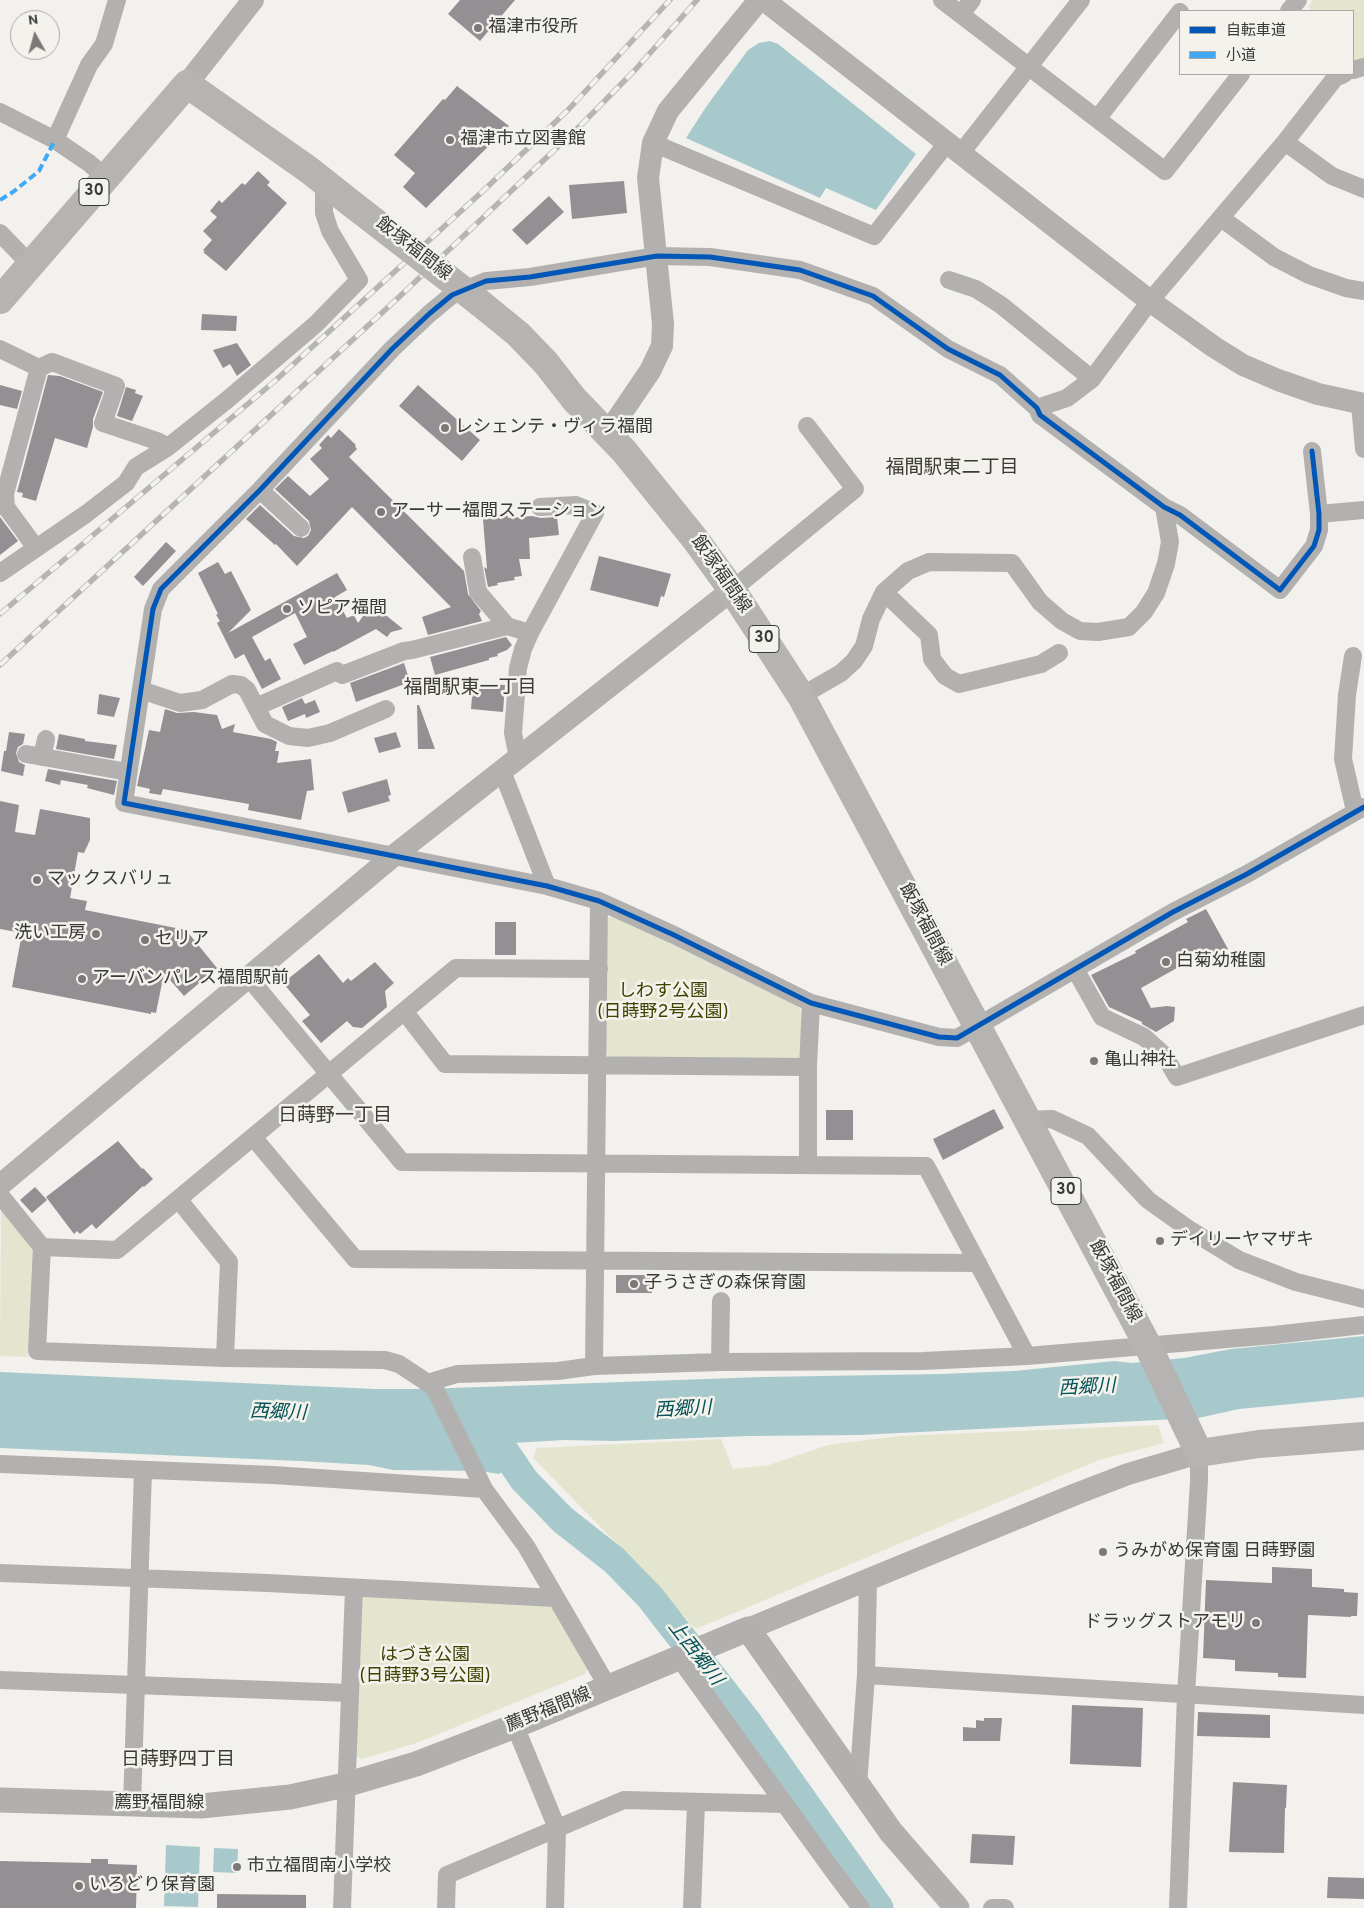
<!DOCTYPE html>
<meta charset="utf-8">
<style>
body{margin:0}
#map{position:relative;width:1364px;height:1908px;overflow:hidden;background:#f2f1ed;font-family:Overpass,"Noto Sans JP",sans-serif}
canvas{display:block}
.legend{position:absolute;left:1179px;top:10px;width:175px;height:65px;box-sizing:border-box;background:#f3f2ec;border:1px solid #a9a8a4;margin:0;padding:6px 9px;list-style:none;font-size:15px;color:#393937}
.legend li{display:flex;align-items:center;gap:10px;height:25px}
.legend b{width:25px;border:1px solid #a9a8a4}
.north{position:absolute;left:10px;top:10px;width:50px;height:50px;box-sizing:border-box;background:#f3f2ec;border:1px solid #a9a8a4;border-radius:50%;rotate:353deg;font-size:14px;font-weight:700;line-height:20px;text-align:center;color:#393937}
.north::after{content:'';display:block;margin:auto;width:18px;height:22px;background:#7a7977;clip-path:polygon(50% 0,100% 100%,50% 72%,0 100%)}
</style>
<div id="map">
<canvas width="1364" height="1908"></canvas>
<ul class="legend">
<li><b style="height:6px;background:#0057b8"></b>自転車道</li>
<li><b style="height:6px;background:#3fa9f5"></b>小道</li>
</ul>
<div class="north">N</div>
</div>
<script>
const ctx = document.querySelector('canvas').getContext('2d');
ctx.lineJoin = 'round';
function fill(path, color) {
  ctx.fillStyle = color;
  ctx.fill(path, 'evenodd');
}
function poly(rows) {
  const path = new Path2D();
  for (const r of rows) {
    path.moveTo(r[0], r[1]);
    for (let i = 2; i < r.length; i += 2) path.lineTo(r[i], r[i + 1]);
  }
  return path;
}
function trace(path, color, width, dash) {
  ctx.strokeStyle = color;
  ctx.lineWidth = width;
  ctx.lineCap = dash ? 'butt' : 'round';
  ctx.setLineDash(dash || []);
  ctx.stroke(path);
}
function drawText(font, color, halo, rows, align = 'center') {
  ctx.font = font + ' Overpass,"Noto Sans JP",sans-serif';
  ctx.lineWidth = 5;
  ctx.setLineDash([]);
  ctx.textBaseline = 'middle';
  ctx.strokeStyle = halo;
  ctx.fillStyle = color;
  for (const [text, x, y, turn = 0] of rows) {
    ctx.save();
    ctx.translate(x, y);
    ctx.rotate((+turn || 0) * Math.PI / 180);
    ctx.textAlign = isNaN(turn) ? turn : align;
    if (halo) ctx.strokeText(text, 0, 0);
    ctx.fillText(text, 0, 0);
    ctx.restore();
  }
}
const green = poly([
 [1313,0,1364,0,1364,61,1353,64,1353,11,1312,11,1308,7],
 [614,916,797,1005,801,1011,802,1054,797,1059,612,1060,605,1053,606,919],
 [1,1210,32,1246,34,1257,28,1357,0,1356],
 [1158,1425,1164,1443,1099,1460,696,1629,621,1548,533,1458,537,1448,721,1439,733,1469,769,1465,828,1445,899,1436],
 [365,1595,549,1606,556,1612,587,1669,585,1674,414,1744,361,1759,355,1755,360,1600]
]);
const water = poly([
 [770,41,778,44,916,154,876,210,826,188,820,198,686,138,706,107,748,50,759,43],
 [1364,1336,1364,1397,1239,1409,1198,1418,860,1435,749,1436,614,1441,565,1440,513,1443,503,1471,499,1474,480,1471,393,1470,369,1465,300,1461,0,1448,0,1372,375,1389,424,1389,762,1377,941,1374,1014,1371,1115,1361,1131,1363,1184,1358,1231,1349],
 [166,1845,200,1847,198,1907,164,1906],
 [214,1848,238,1849,237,1873,213,1872]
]);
const river = poly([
 [486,1424,524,1480,563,1520,614,1560,650,1597,748,1723,879,1908]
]);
const building = poly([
 [460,0,515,0,480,41,448,14],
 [457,86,509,126,426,208,403,187,415,173,394,155,443,99,445,100],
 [258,171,270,182,267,185,287,203,226,271,203,252,205,251,203,250,212,240,203,231,217,217,210,211,219,200,222,203,242,183,245,185],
 [624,181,627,213,572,219,569,185],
 [549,196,564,212,527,245,512,230],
 [202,314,237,316,236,331,201,330],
 [237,343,251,365,237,376,230,364,223,368,213,350],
 [48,375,60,376,103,392,93,419,93,427,87,448,55,438,36,501,22,497,23,493,17,492],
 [0,385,22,391,17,409,0,405],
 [418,385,480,440,462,461,399,406],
 [126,387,136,390,135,393,143,396,132,421,117,416],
 [339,429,356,445,355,446,357,449,349,457,464,571,468,594,481,611,479,614,482,621,428,635,422,617,451,607,352,507,297,566,276,544,275,545,246,519,260,505,294,536,304,538,308,536,311,530,309,521,275,489,288,476,310,496,329,479,310,459,322,448,319,445,328,435,331,438],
 [508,516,508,518,532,516,541,518,557,517,559,535,529,538,530,559,519,559,522,576,514,577,515,580,497,583,498,585,488,587,484,567,487,569,483,519],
 [0,517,18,541,0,555],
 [166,542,176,551,143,586,134,577],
 [599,556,671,574,664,597,661,596,658,607,590,590],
 [218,562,225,574,231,571,251,610,228,633,337,573,347,590,335,597,347,618,354,615,358,623,372,604,403,629,391,632,387,637,376,629,333,652,333,651,304,665,293,644,307,637,295,613,252,637,265,661,270,658,281,679,262,689,244,654,235,659,217,623,220,621,216,615,218,614,198,573],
 [506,637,512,645,507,650,497,654,498,656,489,658,489,660,435,675,430,657],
 [404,663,410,682,356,702,350,683],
 [473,683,505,685,503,712,471,709],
 [99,694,120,698,114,717,97,714],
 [302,698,305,704,315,700,320,712,306,718,305,714,288,721,282,707],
 [417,705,419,705,435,749,418,749],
 [165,709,177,713,194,712,217,715,222,729,235,724,233,732,271,739,277,742,275,751,279,751,277,763,311,759,314,790,307,791,301,820,248,810,249,804,163,789,161,795,149,793,150,789,137,786,149,730,160,732],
 [9,732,25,734,23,744,18,747,16,753,19,762,25,765,23,776,1,771,4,751,6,751],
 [396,732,401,747,379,753,374,738],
 [59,734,85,739,85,741,117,745,114,759,56,749],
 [48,769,117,781,114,795,87,788,88,785,61,780,60,785,45,781],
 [387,779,391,795,388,796,390,801,348,813,342,792],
 [0,801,19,805,15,832,35,835,40,809,90,818,90,840,84,853,78,852,70,898,87,901,85,910,186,930,217,968,184,996,164,973,156,1013,151,1012,151,1014,12,987,22,933,0,929],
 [1206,909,1228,949,1208,960,1204,953,1141,988,1151,1008,1167,1006,1175,1007,1174,1021,1156,1032,1142,1024,1142,1022,1109,1007,1091,975,1136,953,1135,951,1188,922,1186,919],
 [495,922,516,922,516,955,495,955],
 [319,954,343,983,348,978,351,981,375,962,394,983,385,991,387,1007,362,1028,353,1027,347,1021,321,1043,302,1021,310,1015,283,983],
 [994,1109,1004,1128,943,1160,933,1139],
 [826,1110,853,1110,853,1140,826,1140],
 [118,1141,142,1169,143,1168,153,1179,144,1187,143,1186,96,1229,92,1224,80,1234,77,1231,74,1234,46,1197],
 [35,1187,47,1200,32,1213,20,1200],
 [616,1275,652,1275,652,1293,616,1293],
 [1272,1567,1312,1569,1312,1587,1344,1589,1344,1592,1358,1593,1357,1616,1351,1616,1351,1617,1308,1615,1306,1678,1278,1677,1278,1673,1235,1671,1235,1660,1203,1658,1206,1580,1272,1583],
 [1072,1705,1143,1708,1141,1767,1070,1764],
 [1198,1712,1270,1715,1270,1738,1197,1736],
 [984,1718,1002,1718,1000,1741,963,1741,963,1727,976,1728,976,1720,984,1721],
 [1233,1782,1287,1785,1286,1808,1285,1808,1284,1853,1229,1852],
 [972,1834,1015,1836,1013,1865,970,1863],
 [91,1859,108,1859,108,1864,137,1865,136,1908,0,1908,0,1861,91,1863],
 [1328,1877,1364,1878,1364,1899,1327,1898],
 [217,1894,306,1895,306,1908,217,1908]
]);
const minor = poly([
 [942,0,1165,171,1241,74],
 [1289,11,1298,0],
 [961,14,972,0],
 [1353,70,1364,67],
 [0,112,55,140,89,163,106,178],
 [1097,119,1180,12],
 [55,140,89,65,104,44,117,0],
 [1285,142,1332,176,1364,189],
 [653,143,874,236,947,143],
 [961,153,1081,0],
 [1221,218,1274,257,1309,275,1346,288,1364,291],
 [0,233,31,265],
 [949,280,976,289,1001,305,1092,379],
 [0,349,39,368,5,494,6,507],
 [39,368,52,362,116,386,103,423,157,441,168,447],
 [1360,404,1364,449],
 [1037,408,1067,398,1092,379,1150,301,1285,142,1335,78,1344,74],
 [1312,451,1319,514,1319,530,1314,546,1280,590,1180,515,1164,507,1040,415,1037,408,1000,375,948,349,873,296,800,270,710,257,657,256,530,277,486,281,452,295,429,314,392,349,260,490,161,589,153,609,124,803,547,886,599,901,674,935,811,1003,939,1037,957,1038,1173,912,1247,874,1364,807],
 [260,490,301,528],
 [0,506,6,507,36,548],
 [1319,514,1364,510],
 [472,557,478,592,507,626],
 [0,573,86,514,126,483,136,467,168,447,227,400,316,324,359,280,330,231,324,213,324,181],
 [732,590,855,489,807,426],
 [884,592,929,635,932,659,945,676,959,684,1041,664,1059,653],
 [1353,656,1347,695,1343,759,1355,811],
 [141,690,180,703,202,700,232,684,241,685,247,690,265,724,289,736,308,738,330,733,386,709],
 [801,696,841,673,854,661,864,646,871,619,884,592,908,571,929,562,1012,563,1040,602,1062,621,1080,631,1098,632,1129,627,1144,612,1156,593,1166,564,1170,542,1164,507],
 [256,707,337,671,342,675,404,651,412,650,507,626,530,633],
 [26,754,128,772],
 [42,757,46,739],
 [518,758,513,733,518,668,523,649,530,633,595,513,576,505,540,507],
 [502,771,547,886],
 [1075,969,1102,1017,1144,1037,1164,1055,1177,1077,1364,1015],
 [249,978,402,1162,926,1166,1027,1356],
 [404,1011,445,1064,808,1067],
 [1028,1120,1052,1119,1088,1136,1148,1200,1190,1230,1239,1260,1296,1282,1364,1299],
 [253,1137,355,1259,978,1263],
 [808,1165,808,1067,811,1003],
 [0,1195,42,1247,37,1351,225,1358,385,1360,399,1364,434,1387,484,1489,526,1546,608,1687],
 [178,1199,229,1262,225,1358],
 [42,1247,117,1250,456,968,599,969],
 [720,1362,721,1301],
 [594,1366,599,901],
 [427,1383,457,1374,558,1371,594,1366,720,1362,923,1361,1027,1356,1274,1335,1364,1325],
 [0,1464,273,1475,484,1489],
 [0,1573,268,1583,555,1598],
 [679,1658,831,1868,861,1908],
 [866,1675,1364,1705],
 [0,1680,349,1693],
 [515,1726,557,1828,555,1908],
 [858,1786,866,1675,868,1580],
 [132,1805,143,1470],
 [342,1908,354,1588],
 [446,1908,447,1875,624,1800,785,1804],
 [692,1908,696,1803],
 [992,1908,1005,1908],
 [1178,1908,1186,1695,1199,1481,1199,1453]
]);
const tertiary = poly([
 [764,0,1150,301,1214,347,1243,365,1278,380,1318,394,1364,404],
 [187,84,253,0],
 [608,433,650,371,662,346,663,324,648,178,653,143,668,111,759,0],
 [0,1185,392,857,732,590],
 [748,1629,1076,1494,1128,1474,1199,1453]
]);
const secondary = poly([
 [0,1800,201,1806,290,1797,345,1785,416,1764,515,1726,748,1629,891,1832,957,1908]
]);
const primary = poly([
 [0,300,187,84,309,170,352,204],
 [480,303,518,334,546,363,574,399,624,451,695,539,732,590,801,696,1148,1346,1199,1453,1259,1444,1364,1436]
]);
const rail = poly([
 [0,614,276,380,483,191,568,110,670,0],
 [0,665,398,298,582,124,635,70,697,0]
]);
const primaryBridge = poly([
 [352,204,480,303]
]);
const quiet = poly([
 [0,200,13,192,39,171,55,140]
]);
const cycleway = poly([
 [1312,451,1319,514,1319,530,1314,546,1280,590,1180,515,1164,507,1040,415,1037,408,1000,375,948,349,873,296,800,270,710,257,657,256,530,277,486,281,452,295,429,314,392,349,260,490,161,589,153,609,124,803,547,886,599,901,674,935,811,1003,939,1037,957,1038,1173,912,1247,874,1364,807]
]);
const markers = [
 [478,28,5,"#7a7977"],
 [450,140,5,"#7a7977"],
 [445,428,5,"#7a7977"],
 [381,512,5,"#7a7977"],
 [287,609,5,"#7a7977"],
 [37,880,5,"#7a7977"],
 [96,934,5,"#7a7977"],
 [145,940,5,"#7a7977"],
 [1166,962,5,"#7a7977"],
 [82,979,5,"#7a7977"],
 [1094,1061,5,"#7a7977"],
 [1160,1241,5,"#7a7977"],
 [634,1284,5,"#7a7977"],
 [1103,1552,5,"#7a7977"],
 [1256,1623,5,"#7a7977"],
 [237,1867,5,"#7a7977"],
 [79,1886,5,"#7a7977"]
];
const shields = [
 [94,192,30],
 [764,639,30],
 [1066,1191,30]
];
const shieldNames = [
 ["30",94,192],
 ["30",764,639],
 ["30",1066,1191]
];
const poiNames = [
 ["福津市役所",488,28],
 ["福津市立図書館",460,140],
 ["レシェンテ・ヴィラ福間",455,428],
 ["アーサー福間ステーション",391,512],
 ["ソピア福間",297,609],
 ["マックスバリュ",47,880],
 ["洗い工房",86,934,"right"],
 ["セリア",155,940],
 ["白菊幼稚園",1176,962],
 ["アーバンパレス福間駅前",92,979],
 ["亀山神社",1104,1061],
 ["デイリーヤマザキ",1170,1241],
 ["子うさぎの森保育園",644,1284],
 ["うみがめ保育園 日蒔野園",1113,1552],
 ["ドラッグストアモリ",1246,1623,"right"],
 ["市立福間南小学校",247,1867],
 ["いろどり保育園",89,1886]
];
const streetNames = [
 ["飯塚福間線",413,250,38],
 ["飯塚福間線",720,575,55],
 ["飯塚福間線",924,925,62],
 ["飯塚福間線",1114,1282,62],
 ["薦野福間線",549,1711,-22],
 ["薦野福間線",159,1804]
];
const parkNames = [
 ["しわす公園",663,992],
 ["(日蒔野2号公園)",663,1013],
 ["はづき公園",425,1656],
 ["(日蒔野3号公園)",425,1677]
];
const neighbourhoodNames = [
 ["福間駅東二丁目",952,469],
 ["福間駅東一丁目",470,689],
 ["日蒔野一丁目",335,1117],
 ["日蒔野四丁目",178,1761]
];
const waterNames = [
 ["西郷川",1087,1389,-3],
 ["西郷川",683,1411,-3],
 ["西郷川",278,1414,2],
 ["上西郷川",694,1654,52]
];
fill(green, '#e3e5cf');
fill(water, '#a7c9cb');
trace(river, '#a7c9cb', 29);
fill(building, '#948f92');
trace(minor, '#b2b1b0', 18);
trace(tertiary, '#b2b1b0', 22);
trace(secondary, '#b1b0af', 25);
trace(primary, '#b5b4b2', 28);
trace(rail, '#b6b5b2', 5.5);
trace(rail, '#f3f2ec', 4, [11]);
trace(primaryBridge, '#b5b4b2', 28);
trace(quiet, '#3fa9f5', 4, [8, 4]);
trace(cycleway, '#0057b8', 5);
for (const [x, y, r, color] of markers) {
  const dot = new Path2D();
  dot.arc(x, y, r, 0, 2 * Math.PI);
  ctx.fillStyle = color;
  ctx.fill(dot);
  trace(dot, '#f3f2ec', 2);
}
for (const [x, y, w] of shields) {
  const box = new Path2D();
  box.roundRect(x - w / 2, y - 13.5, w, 27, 4);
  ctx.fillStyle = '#f3f2ec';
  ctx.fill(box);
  trace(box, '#393937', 1);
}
drawText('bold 16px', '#393937', null, shieldNames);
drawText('18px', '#393937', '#f3f2ec', poiNames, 'left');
drawText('18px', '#393937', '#f3f2ec', streetNames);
drawText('18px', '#404300', '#f3f2ec', parkNames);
drawText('19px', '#3c3b36', '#f3f2ec', neighbourhoodNames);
drawText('italic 19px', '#065256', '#f3f2ec', waterNames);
</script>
